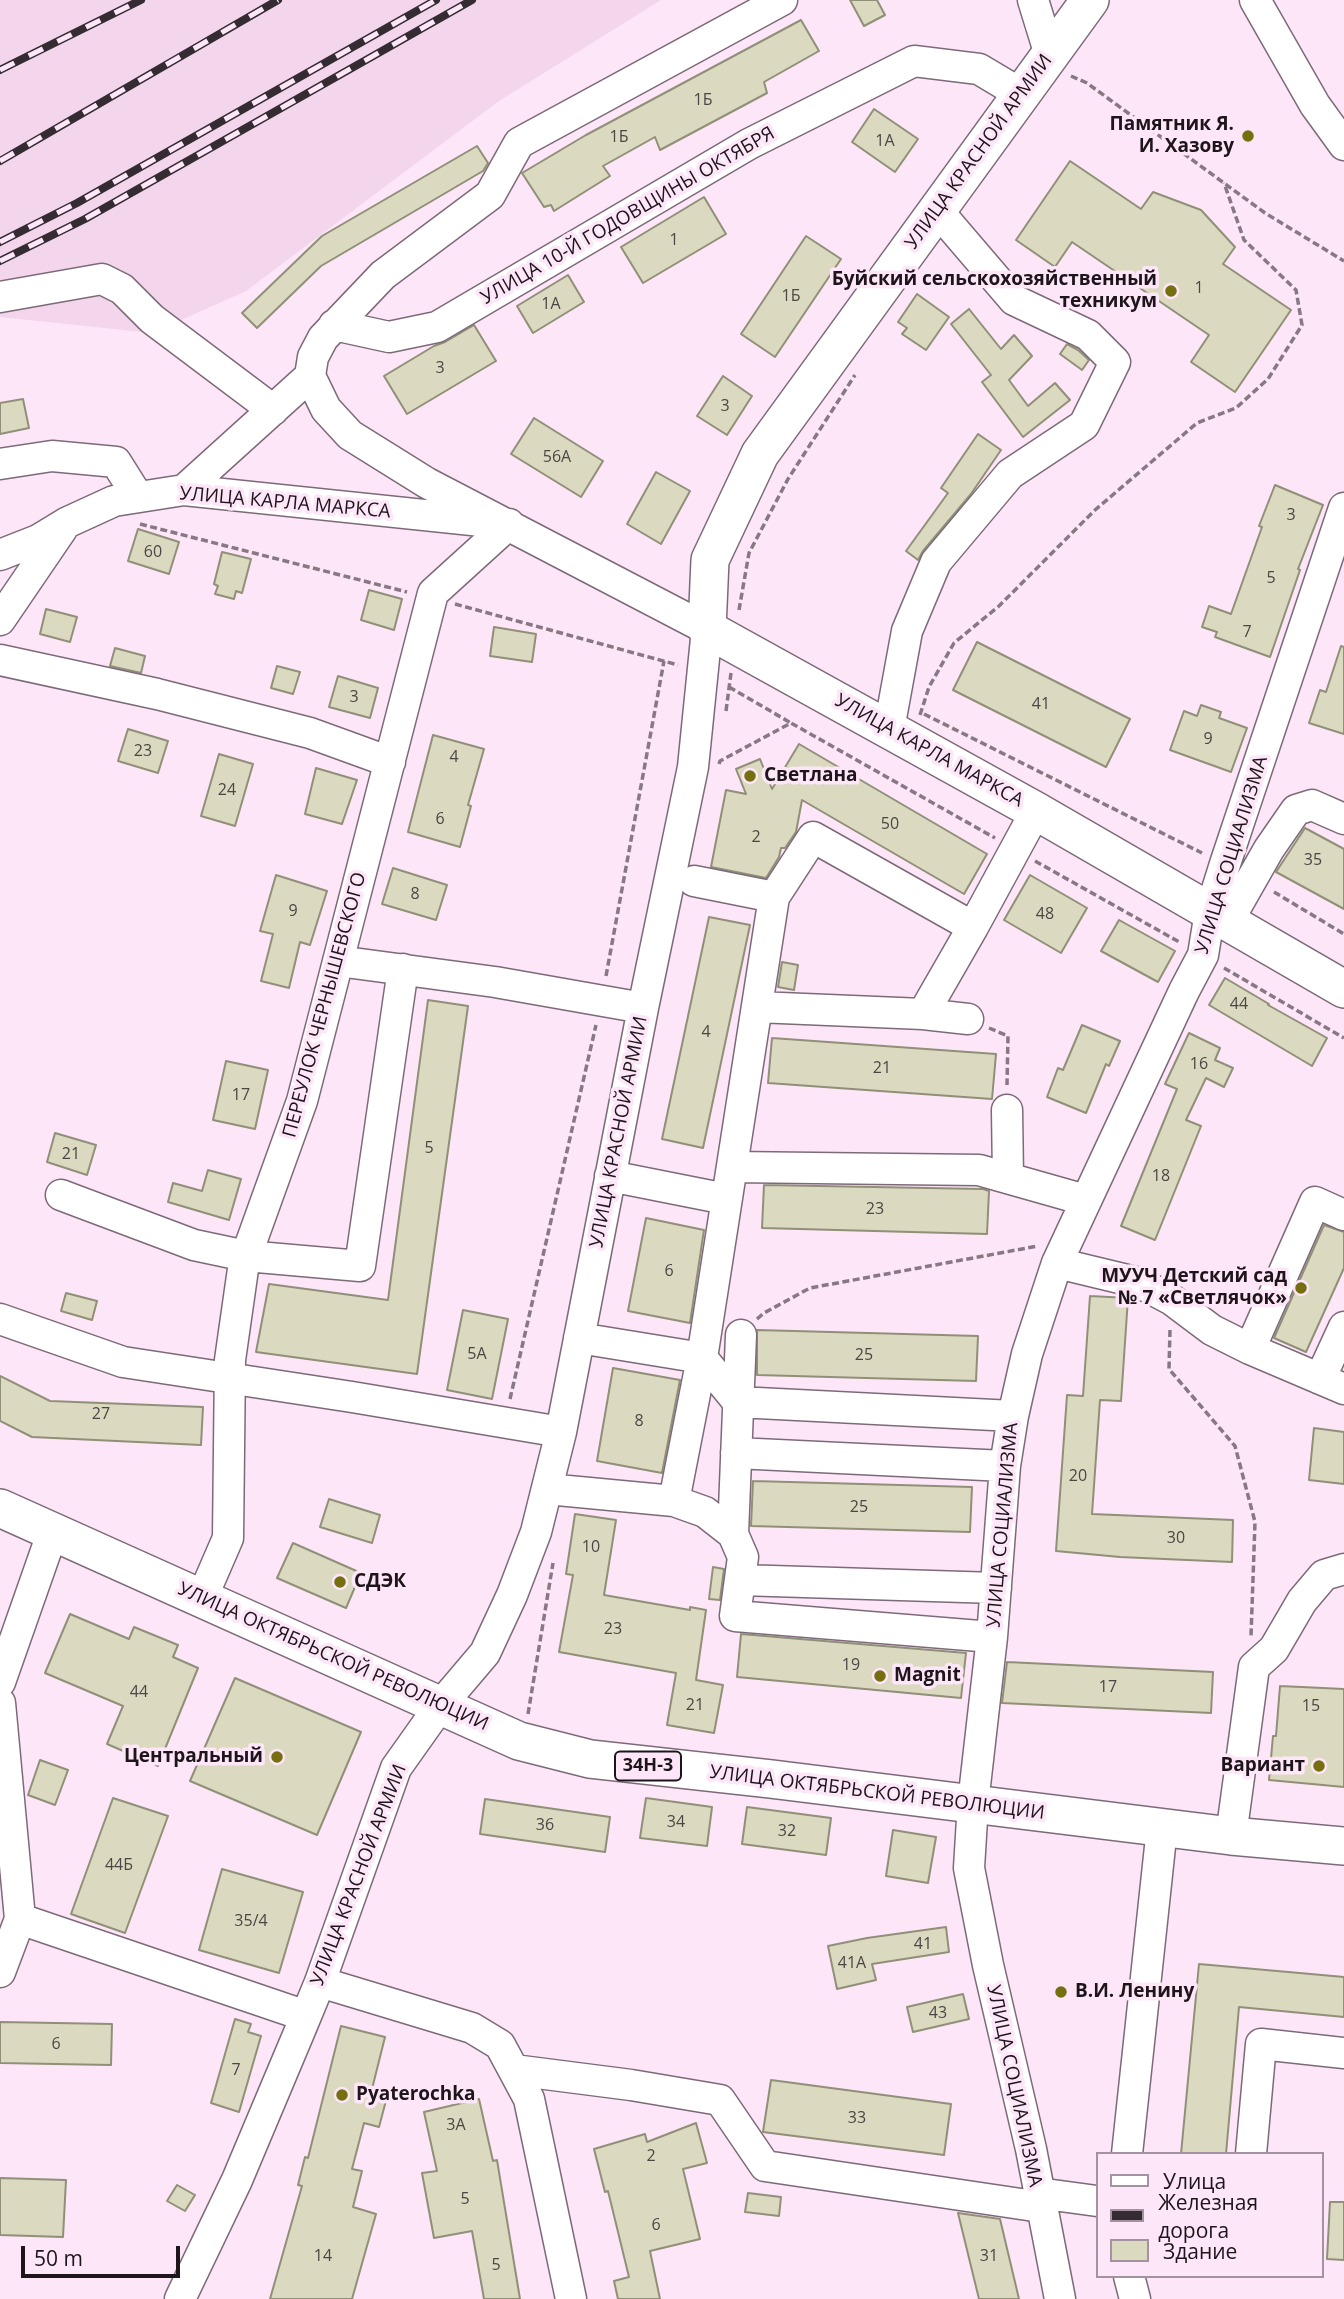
<!DOCTYPE html>
<meta charset="utf-8">
<style>
body{margin:0}
#map{position:relative;width:1344px;height:2299px;overflow:hidden;background:#fde6f8;font-family:"Open Sans",sans-serif}
canvas{display:block}
.legend{position:absolute;left:1096px;top:2152px;width:228px;height:126px;box-sizing:border-box;background:#fde6f8;border:2px solid #a392a0;margin:0;padding:9px 12px;list-style:none;font-size:21px;color:#1d151b}
.legend li{display:flex;align-items:center;gap:14px;height:35px}
.legend b{width:35px;border:2px solid #a392a0}
.scale{position:absolute;left:21px;top:2246px;width:159px;height:32px;box-sizing:border-box;border:4px solid #1d151b;border-top:0;padding-left:9px;font-size:21px;line-height:24px;white-space:nowrap;color:#1d151b;-webkit-text-stroke:5px #fde6f8;paint-order:stroke}
</style>
<div id="map">
<canvas width="1344" height="2299"></canvas>
<ul class="legend">
<li><b style="height:9px;background:#fff"></b>Улица</li>
<li><b style="height:9px;background:#352b32"></b>Железная дорога</li>
<li><b style="height:19px;background:#dbdac1"></b>Здание</li>
</ul>
<div class="scale">50 m</div>
</div>
<script>
const ctx = document.querySelector('canvas').getContext('2d');
ctx.lineJoin = 'round';
function fill(path, color) {
  ctx.fillStyle = color;
  ctx.fill(path, 'evenodd');
}
function poly(rows) {
  const path = new Path2D();
  for (const r of rows) {
    path.moveTo(r[0], r[1]);
    for (let i = 2; i < r.length; i += 2) path.lineTo(r[i], r[i + 1]);
  }
  return path;
}
function trace(path, color, width, dash) {
  ctx.strokeStyle = color;
  ctx.lineWidth = width;
  ctx.lineCap = dash ? 'butt' : 'round';
  ctx.setLineDash(dash || []);
  ctx.stroke(path);
}
function drawText(font, color, halo, rows, align = 'center') {
  ctx.font = font + ' "Open Sans",sans-serif';
  ctx.lineWidth = 7;
  ctx.setLineDash([]);
  ctx.textBaseline = 'middle';
  ctx.strokeStyle = halo;
  ctx.fillStyle = color;
  for (const [text, x, y, turn = 0] of rows) {
    ctx.save();
    ctx.translate(x, y);
    ctx.rotate((+turn || 0) * Math.PI / 180);
    ctx.textAlign = isNaN(turn) ? turn : align;
    if (halo) ctx.strokeText(text, 0, 0);
    ctx.fillText(text, 0, 0);
    ctx.restore();
  }
}
const built = poly([
 [0,0,661,0,499,101,246,291,152,333,0,317]
]);
const building = poly([
 [850,0,877,0,885,15,864,26,850,0],
 [801,20,819,51,764,82,767,93,660,150,655,137,603,166,610,176,554,211,551,205,544,207,522,173,586,135,801,20],
 [874,109,918,139,895,172,852,142,874,109],
 [477,146,488,163,483,171,321,266,257,328,242,313,322,236,477,146],
 [1070,161,1141,209,1153,192,1201,210,1235,247,1223,264,1291,310,1235,392,1191,362,1209,335,1072,242,1055,267,1016,240,1070,161],
 [704,197,726,234,643,283,621,247,704,197],
 [806,236,841,259,775,357,741,334,806,236],
 [568,275,584,302,533,333,517,306,568,275],
 [917,294,949,317,926,350,902,334,907,328,898,322,917,294],
 [969,309,1001,349,1014,335,1032,356,1009,380,1028,406,1055,383,1070,400,1023,437,982,382,991,375,951,324,969,309],
 [474,325,496,361,407,414,384,376,434,346,445,342,474,325],
 [1067,344,1078,350,1089,360,1082,370,1060,354,1067,344],
 [723,376,752,396,727,435,697,416,723,376],
 [23,399,29,428,0,434,0,403,23,399],
 [534,418,603,461,581,497,511,454,534,418],
 [978,434,1001,450,971,494,923,551,918,560,906,551,948,493,941,488,978,434],
 [656,472,690,491,661,544,627,524,656,472],
 [1275,485,1323,505,1298,569,1300,570,1270,657,1215,637,1217,632,1202,627,1209,606,1231,614,1262,527,1259,526,1275,485],
 [138,529,179,542,169,574,128,561,138,529],
 [222,552,251,559,242,593,236,591,234,599,215,594,218,586,214,584,222,552],
 [369,590,402,599,394,630,361,620,369,590],
 [46,609,77,617,70,642,40,634,46,609],
 [494,627,536,634,532,662,490,656,494,627],
 [977,642,1130,719,1106,767,953,690,977,642],
 [1341,646,1344,647,1344,734,1309,723,1320,690,1326,692,1341,646],
 [115,648,145,656,141,673,110,666,115,648],
 [277,666,300,672,293,694,271,688,277,666],
 [338,676,378,688,370,718,329,707,338,676],
 [1201,705,1221,712,1219,718,1247,728,1231,772,1170,750,1184,711,1197,716,1201,705],
 [128,729,168,741,158,773,118,761,128,729],
 [433,735,484,749,468,805,471,806,460,847,408,832,433,735],
 [799,744,987,854,964,894,802,800,796,832,785,848,781,848,779,857,766,878,711,867,726,790,746,794,736,769,760,759,772,789,799,744],
 [219,754,253,764,235,826,201,816,219,754],
 [316,768,357,780,342,824,305,814,316,768],
 [1305,828,1344,849,1344,909,1276,872,1305,828],
 [393,868,447,885,436,920,382,904,393,868],
 [276,875,327,891,310,945,300,942,289,988,261,981,273,934,260,931,276,875],
 [1030,875,1087,908,1061,953,1004,920,1030,875],
 [709,917,750,925,703,1148,662,1139,709,917],
 [1119,920,1175,951,1158,982,1101,951,1119,920],
 [782,962,798,965,794,990,778,987,782,962],
 [1225,978,1269,1004,1268,1005,1327,1038,1312,1066,1209,1005,1225,978],
 [428,1000,468,1006,417,1374,256,1352,269,1284,388,1300,428,1000],
 [1082,1025,1120,1041,1109,1066,1106,1064,1086,1113,1047,1097,1058,1068,1063,1070,1082,1025],
 [1189,1033,1220,1048,1215,1060,1233,1068,1224,1087,1206,1078,1186,1120,1201,1126,1155,1240,1121,1226,1177,1089,1165,1084,1189,1033],
 [772,1038,996,1054,992,1099,768,1083,772,1038],
 [226,1061,268,1070,255,1129,213,1120,226,1061],
 [55,1133,96,1145,87,1175,47,1162,55,1133],
 [208,1170,241,1179,229,1220,168,1202,173,1183,202,1191,208,1170],
 [764,1185,983,1189,989,1191,987,1234,762,1228,764,1185],
 [646,1218,704,1230,690,1323,628,1311,646,1218],
 [1324,1225,1344,1232,1344,1268,1306,1352,1274,1338,1324,1225],
 [66,1293,97,1301,92,1320,61,1311,66,1293],
 [1090,1296,1128,1298,1121,1401,1100,1400,1092,1514,1233,1520,1232,1562,1120,1557,1056,1551,1067,1395,1083,1396,1090,1296],
 [463,1310,508,1319,492,1399,447,1390,463,1310],
 [757,1330,978,1336,976,1381,757,1375,757,1330],
 [613,1368,680,1380,662,1473,597,1461,613,1368],
 [0,1376,50,1401,203,1407,201,1445,32,1437,0,1421,0,1376],
 [1314,1428,1344,1432,1344,1484,1309,1480,1314,1428],
 [753,1481,972,1487,970,1532,751,1526,753,1481],
 [329,1499,380,1515,372,1543,320,1527,329,1499],
 [575,1514,616,1520,604,1595,690,1610,690,1607,706,1610,696,1680,723,1685,714,1733,667,1725,676,1673,559,1652,573,1575,566,1574,575,1514],
 [293,1543,361,1573,346,1608,277,1578,293,1543],
 [713,1567,724,1569,720,1600,709,1599,713,1567],
 [70,1614,129,1639,134,1627,178,1645,173,1657,198,1668,158,1766,107,1744,123,1706,45,1673,70,1614],
 [741,1634,966,1653,961,1698,737,1677,741,1634],
 [1007,1662,1213,1672,1211,1713,1002,1703,1007,1662],
 [235,1678,361,1732,317,1835,190,1781,235,1678],
 [1280,1686,1344,1689,1344,1787,1269,1780,1273,1736,1276,1736,1280,1686],
 [40,1760,68,1770,55,1805,28,1795,40,1760],
 [113,1798,168,1816,125,1933,71,1914,113,1798],
 [646,1798,712,1807,707,1846,640,1838,646,1798],
 [485,1799,610,1817,605,1852,480,1834,485,1799],
 [747,1807,831,1818,826,1855,742,1844,747,1807],
 [893,1830,936,1837,928,1883,886,1876,893,1830],
 [222,1869,303,1892,279,1973,199,1950,222,1869],
 [946,1927,949,1952,872,1964,876,1980,837,1989,828,1946,867,1938,946,1927],
 [1199,1964,1344,1977,1344,2017,1239,2007,1226,2154,1181,2154,1199,1964],
 [963,1994,969,2019,913,2032,907,2007,963,1994],
 [235,2019,251,2024,248,2032,261,2036,239,2112,211,2103,235,2019],
 [0,2022,112,2024,111,2065,0,2063,0,2022],
 [341,2026,385,2037,372,2089,388,2093,379,2127,364,2123,352,2169,362,2171,353,2207,376,2214,352,2299,270,2299,302,2186,298,2185,305,2157,308,2158,341,2026],
 [771,2080,951,2104,944,2155,763,2132,771,2080],
 [479,2099,493,2161,497,2160,520,2299,484,2299,472,2231,434,2238,422,2173,437,2171,424,2112,479,2099],
 [696,2123,707,2163,683,2169,700,2239,650,2251,660,2299,618,2299,614,2281,629,2277,608,2191,605,2192,594,2149,645,2134,647,2142,696,2123],
 [0,2178,66,2180,63,2237,0,2235,0,2178],
 [177,2185,195,2195,185,2211,167,2201,177,2185],
 [748,2193,781,2197,779,2216,745,2212,748,2193],
 [1330,2202,1344,2202,1344,2260,1327,2259,1330,2202],
 [958,2213,1000,2219,1019,2299,979,2299,958,2213]
]);
const path = poly([
 [1071,76,1087,83,1265,213,1344,261],
 [140,524,407,592],
 [455,604,678,665],
 [739,610,749,553,788,479,855,375],
 [729,687,791,723],
 [726,711,731,673],
 [924,714,1202,853],
 [920,715,929,687,954,643,999,606,1095,510,1197,423,1236,408,1268,379,1302,325,1296,290,1244,240,1224,183],
 [719,764,720,761,791,723,995,838],
 [1035,861,1181,943],
 [1274,892,1344,934],
 [1224,968,1344,1038],
 [606,976,664,661],
 [989,1028,1008,1036,1007,1085],
 [757,1319,764,1313,810,1288,1038,1246],
 [1170,1330,1169,1369,1235,1446,1255,1522,1251,1636],
 [510,1399,596,1025],
 [528,1714,553,1563]
]);
const minor = poly([
 [1033,0,1050,55],
 [1255,0,1315,105,1344,145],
 [0,297,102,279,122,289,152,319,273,410],
 [334,325,389,337,437,327,749,144,914,61,979,69,1021,94],
 [0,464,52,456,116,462,138,497],
 [184,490,310,376,313,357,323,338,383,275,490,195,519,143,782,0],
 [0,555,38,540,66,523,114,501,184,490,491,522],
 [0,620,62,529],
 [0,660,157,694,310,733,390,762],
 [889,729,907,631,936,562,1010,474,1084,425,1115,362,1088,335,1014,300,937,210],
 [694,881,774,897,813,837,973,927,1036,811],
 [1228,921,1269,849,1296,810,1312,805,1344,819],
 [338,961,495,982,643,1008],
 [757,1007,923,1014,968,1019],
 [923,1014,973,927],
 [1007,1110,1008,1177],
 [732,1167,979,1170,1085,1200],
 [610,1176,726,1199],
 [61,1195,194,1245,246,1256,360,1266,403,969],
 [1057,1263,1140,1283,1172,1300,1212,1330,1250,1349,1344,1389],
 [0,1319,123,1362,352,1397,561,1432],
 [579,1338,702,1358,738,1402,1013,1416],
 [1250,1349,1315,1202,1344,1215],
 [1320,1379,1344,1327],
 [736,1453,1005,1466],
 [547,1489,674,1501,702,1358,774,897],
 [674,1501,705,1512,733,1534,743,1557,735,1616,992,1637],
 [733,1534,741,1335],
 [740,1580,996,1588],
 [202,1598,228,1538,230,1360,244,1262,302,1101,433,593,509,524],
 [0,1682,53,1531],
 [0,1703,20,1919,306,2016],
 [1231,1836,1254,1667,1274,1649,1302,1601,1324,1575,1344,1569],
 [0,1972,20,1919],
 [320,1982,472,2028,500,2045,529,2099,571,2299],
 [514,2070,631,2085,720,2100,765,2166,1041,2207],
 [1127,2154,1162,1828],
 [1251,2154,1261,2044,1344,2053],
 [1038,2193,1097,2201],
 [1129,2276,1135,2299],
 [180,2299,237,2180,301,2028,320,1982,396,1768,440,1706,485,1653,512,1595,536,1532,561,1432,643,1008,693,767,707,629,427,483,350,435,326,409,310,376],
 [1060,2299,1031,2149,988,1965,969,1868,973,1803,992,1637,1005,1466,1013,1416,1027,1354,1057,1263,1184,991,1203,955,1210,912,1225,864,1344,508]
]);
const major = poly([
 [1090,0,760,454,710,560,707,629,1036,811,1344,989],
 [0,1508,519,1741,590,1759,771,1779,1231,1836,1344,1846]
]);
const rail = poly([
 [0,70,141,0],
 [0,161,278,0],
 [0,242,77,203,436,0],
 [0,261,85,219,472,0]
]);
const markers = [
 [1248,136,7,"#766f0f"],
 [1171,291,7,"#766f0f"],
 [750,776,7,"#766f0f"],
 [1301,1288,7,"#766f0f"],
 [340,1582,7,"#766f0f"],
 [880,1676,7,"#766f0f"],
 [277,1757,7,"#766f0f"],
 [1319,1766,7,"#766f0f"],
 [1061,1992,7,"#766f0f"],
 [342,2095,7,"#766f0f"]
];
const numberNames = [
 ["1Б",703,100],
 ["1Б",619,137],
 ["1А",885,141],
 ["1",674,240],
 ["1",1199,288],
 ["1Б",791,296],
 ["1А",551,304],
 ["3",440,368],
 ["3",725,406],
 ["56А",557,457],
 ["3",1291,515],
 ["60",153,552],
 ["5",1271,578],
 ["7",1247,632],
 ["3",354,697],
 ["41",1041,704],
 ["9",1208,739],
 ["23",143,751],
 ["4",454,757],
 ["24",227,790],
 ["6",440,819],
 ["50",890,824],
 ["2",756,837],
 ["35",1313,860],
 ["8",415,894],
 ["9",293,911],
 ["48",1045,914],
 ["44",1239,1004],
 ["4",706,1032],
 ["16",1199,1064],
 ["21",882,1068],
 ["17",241,1095],
 ["5",429,1148],
 ["21",71,1154],
 ["18",1161,1176],
 ["23",875,1209],
 ["6",669,1271],
 ["5А",477,1354],
 ["25",864,1355],
 ["27",101,1414],
 ["8",639,1421],
 ["20",1078,1476],
 ["25",859,1507],
 ["30",1176,1538],
 ["10",591,1547],
 ["23",613,1629],
 ["19",851,1665],
 ["17",1108,1687],
 ["44",139,1692],
 ["21",695,1705],
 ["15",1311,1706],
 ["34",676,1822],
 ["36",545,1825],
 ["32",787,1831],
 ["44Б",119,1865],
 ["35/4",251,1921],
 ["41",923,1944],
 ["41А",852,1963],
 ["43",938,2013],
 ["6",56,2044],
 ["7",236,2070],
 ["33",857,2118],
 ["3А",456,2125],
 ["2",651,2156],
 ["5",465,2199],
 ["6",656,2225],
 ["14",323,2256],
 ["31",989,2256],
 ["5",496,2265]
];
const shields = [
 [648,1766,66]
];
const shieldNames = [
 ["34Н-3",648,1766]
];
const poiNames = [
 ["Памятник Я.",1234,125],
 ["И. Хазову",1234,147],
 ["Буйский сельскохозяйственный",1157,280],
 ["техникум",1157,302],
 ["Светлана",764,776,"left"],
 ["МУУЧ Детский сад",1287,1277],
 ["№ 7 «Светлячок»",1287,1299],
 ["СДЭК",354,1582,"left"],
 ["Magnit",894,1676,"left"],
 ["Центральный",263,1757],
 ["Вариант",1305,1766],
 ["В.И. Ленину",1075,1992,"left"],
 ["Pyaterochka",356,2095,"left"]
];
const streetNames = [
 ["УЛИЦА КРАСНОЙ АРМИИ",979,152,-54],
 ["УЛИЦА 10-Й ГОДОВЩИНЫ ОКТЯБРЯ",628,216,-30],
 ["УЛИЦА КАРЛА МАРКСА",285,503,5],
 ["УЛИЦА КАРЛА МАРКСА",929,751,29],
 ["УЛИЦА СОЦИАЛИЗМА",1232,855,-73],
 ["ПЕРЕУЛОК ЧЕРНЫШЕВСКОГО",325,1005,-75],
 ["УЛИЦА КРАСНОЙ АРМИИ",619,1132,-79],
 ["УЛИЦА СОЦИАЛИЗМА",1003,1525,-85],
 ["УЛИЦА ОКТЯБРЬСКОЙ РЕВОЛЮЦИИ",333,1657,24],
 ["УЛИЦА ОКТЯБРЬСКОЙ РЕВОЛЮЦИИ",877,1793,7],
 ["УЛИЦА КРАСНОЙ АРМИИ",359,1875,-69],
 ["УЛИЦА СОЦИАЛИЗМА",1014,2086,78]
];
fill(built, '#f3d6ec');
fill(building, '#dbdac1');
trace(building, '#908f78', 2);
trace(minor, '#7d6a79', 33);
trace(major, '#7d6a79', 40);
trace(path, '#877884', 3.5, [7, 3.5]);
trace(minor, '#fff', 30);
trace(major, '#fff', 37);
trace(rail, '#352b32', 8);
trace(rail, '#fde6f8', 5, [16]);
for (const [x, y, r, color] of markers) {
  const dot = new Path2D();
  dot.arc(x, y, r, 0, 2 * Math.PI);
  ctx.fillStyle = color;
  ctx.fill(dot);
  trace(dot, '#fde6f8', 2.5);
}
drawText('16px', '#4c4644', null, numberNames);
for (const [x, y, w] of shields) {
  const box = new Path2D();
  box.roundRect(x - w / 2, y - 14.5, w, 29, 5);
  ctx.fillStyle = '#fde6f8';
  ctx.fill(box);
  trace(box, '#1d151b', 2);
}
drawText('bold 18px', '#1d151b', null, shieldNames);
drawText('bold 19px', '#1d151b', '#fde6f8', poiNames, 'right');
drawText('19px', '#1d151b', '#fde6f8', streetNames);
</script>
